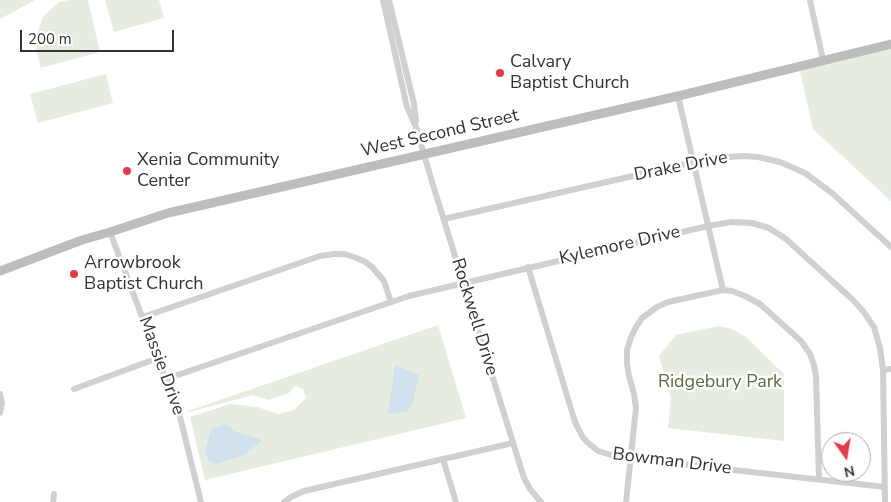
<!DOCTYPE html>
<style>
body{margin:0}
#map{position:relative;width:891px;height:502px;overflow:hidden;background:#fff;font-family:"Nunito Sans",sans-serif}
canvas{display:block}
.north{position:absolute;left:821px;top:432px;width:50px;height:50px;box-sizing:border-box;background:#fff;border:1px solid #adadad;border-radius:50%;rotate:167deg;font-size:14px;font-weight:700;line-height:20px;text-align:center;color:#333}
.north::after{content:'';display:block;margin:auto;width:18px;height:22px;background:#e63946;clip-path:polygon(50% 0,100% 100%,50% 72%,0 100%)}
.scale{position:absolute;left:20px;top:30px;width:154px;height:22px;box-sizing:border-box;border:2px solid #333;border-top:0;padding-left:6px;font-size:15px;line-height:18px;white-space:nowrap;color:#333;-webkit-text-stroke:4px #fff;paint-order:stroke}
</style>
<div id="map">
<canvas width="891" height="502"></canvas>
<div class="north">N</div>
<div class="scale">200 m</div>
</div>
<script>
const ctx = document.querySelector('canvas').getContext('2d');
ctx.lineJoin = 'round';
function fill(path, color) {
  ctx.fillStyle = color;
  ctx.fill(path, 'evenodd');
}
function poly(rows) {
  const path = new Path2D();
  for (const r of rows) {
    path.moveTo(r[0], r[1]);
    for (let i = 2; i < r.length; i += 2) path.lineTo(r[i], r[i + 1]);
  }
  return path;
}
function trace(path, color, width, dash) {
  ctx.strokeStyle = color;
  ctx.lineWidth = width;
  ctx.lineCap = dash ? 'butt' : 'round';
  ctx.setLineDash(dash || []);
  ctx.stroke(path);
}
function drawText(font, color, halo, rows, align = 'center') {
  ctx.font = font + ' "Nunito Sans",sans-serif';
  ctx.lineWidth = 5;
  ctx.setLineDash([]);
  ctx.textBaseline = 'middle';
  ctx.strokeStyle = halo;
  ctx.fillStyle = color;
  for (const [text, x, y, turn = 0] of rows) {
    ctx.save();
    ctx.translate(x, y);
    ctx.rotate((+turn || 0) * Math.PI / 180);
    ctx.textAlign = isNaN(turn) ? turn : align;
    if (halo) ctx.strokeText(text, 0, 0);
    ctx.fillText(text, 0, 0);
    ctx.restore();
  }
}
const green = poly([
 [0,0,35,0,0,19],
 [69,0,88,0,100,52,41,68,36,49,36,36,43,17,59,2],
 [105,0,159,0,164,18,114,32],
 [891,48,891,201,813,129,800,71],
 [106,74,113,103,38,123,30,94],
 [438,325,466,418,205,480,190,417,230,404,257,407,279,414,294,410,306,398,303,389,295,386,289,393,269,400,253,395,189,412,188,411],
 [236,432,246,437,205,451,208,443],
 [718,326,732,329,746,337,784,374,784,441,668,428,671,398,659,356,676,335]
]);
const water = poly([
 [395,365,419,375,413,401,408,411,388,414],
 [226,424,236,432,262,440,244,455,216,464,209,461,205,451,211,429]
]);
const minor = poly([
 [383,0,407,107,416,127,433,185,524,478,530,489,541,502],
 [389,0,414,104,416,121],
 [810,0,823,60],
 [678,96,723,290],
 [444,219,712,158,744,156,758,157,780,162,805,173,832,193,891,247],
 [110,232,180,417,201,502],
 [528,267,575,422,582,436,587,442,598,451,618,457,885,487],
 [143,317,320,256,334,254,344,254,354,257,364,261,372,267,384,281,391,302],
 [883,370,891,369],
 [166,379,409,296,708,226,732,222,752,223,769,228,786,239,853,300,863,311,874,327,880,348,883,370,885,502],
 [74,389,158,358],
 [0,394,2,403,0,413],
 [443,459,456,502],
 [53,502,54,494],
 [284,502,291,497,304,491,513,443],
 [626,502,636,408,634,394,629,376,627,364,627,350,631,337,636,327,642,318,657,307,668,302,723,290,732,291,745,296,760,304,801,341,810,354,814,365,816,376,819,479]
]);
const secondary = poly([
 [0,271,82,240,110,232,168,213,678,96,891,44]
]);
const markers = [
 [500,73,5,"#e63946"],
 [127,171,5,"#e63946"],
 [74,274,5,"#e63946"]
];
const poiNames = [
 ["Calvary",510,63],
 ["Baptist Church",510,84],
 ["Xenia Community",137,161],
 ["Center",137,182],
 ["Arrowbrook",84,264],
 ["Baptist Church",84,285]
];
const streetNames = [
 ["West Second Street",440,134,-13],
 ["Drake Drive",681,167,-11],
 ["Kylemore Drive",620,246,-13],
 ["Rockwell Drive",474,317,73],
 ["Massie Drive",161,366,70],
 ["Bowman Drive",672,462,7]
];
const parkNames = [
 ["Ridgebury Park",720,383]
];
fill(green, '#e6ecdf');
fill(water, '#cfe2ee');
trace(minor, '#d0d0d0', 6);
trace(secondary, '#bdbdbd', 9);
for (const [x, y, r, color] of markers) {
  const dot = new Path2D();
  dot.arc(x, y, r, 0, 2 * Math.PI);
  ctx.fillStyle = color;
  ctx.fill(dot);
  trace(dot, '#fff', 2);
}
drawText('18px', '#333', '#fff', poiNames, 'left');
drawText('18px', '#333', '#fff', streetNames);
drawText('18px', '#56703f', '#fff', parkNames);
</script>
